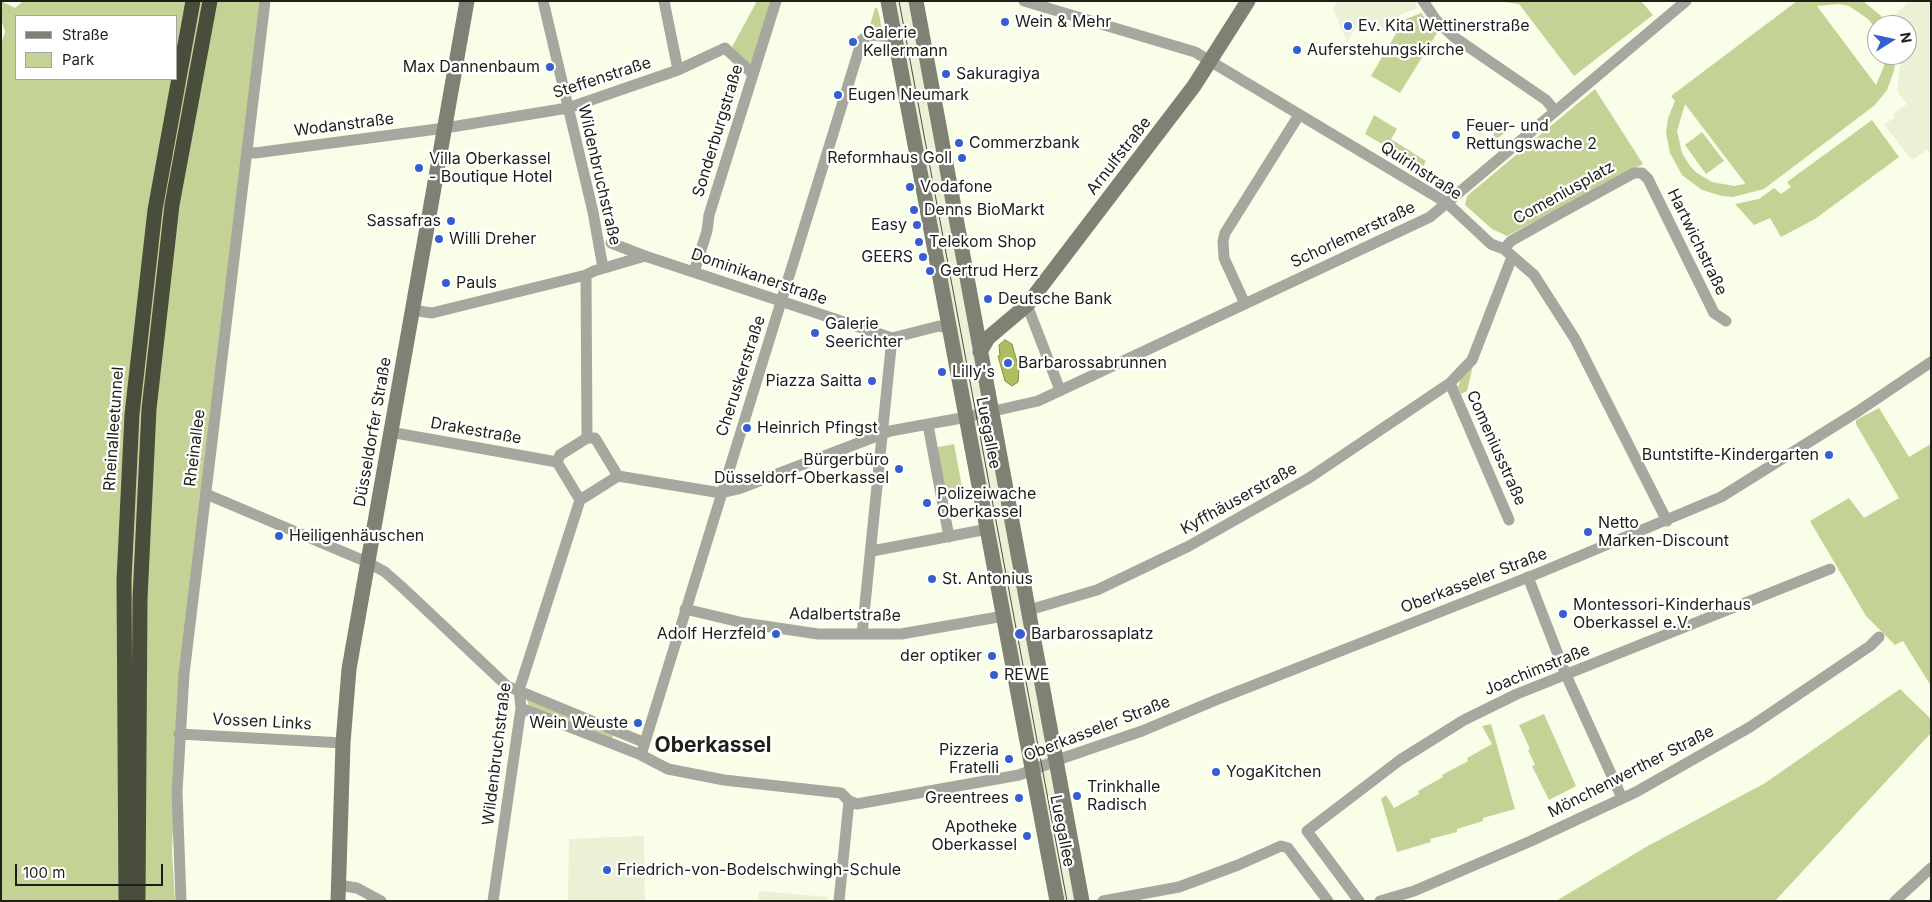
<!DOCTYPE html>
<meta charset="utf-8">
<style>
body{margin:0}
#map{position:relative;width:1932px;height:902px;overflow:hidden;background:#f8fee8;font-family:Inter,sans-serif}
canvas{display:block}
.frame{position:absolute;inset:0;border:2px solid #1e2018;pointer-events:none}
.legend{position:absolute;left:15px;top:15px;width:162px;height:65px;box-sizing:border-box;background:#fff;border:1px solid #a5a6a3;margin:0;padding:6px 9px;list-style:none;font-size:15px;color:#1e2018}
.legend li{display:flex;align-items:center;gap:10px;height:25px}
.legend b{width:25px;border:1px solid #a5a6a3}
.north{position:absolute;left:1867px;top:15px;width:50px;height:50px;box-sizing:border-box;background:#fff;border:1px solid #a5a6a3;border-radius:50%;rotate:80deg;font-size:14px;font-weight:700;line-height:20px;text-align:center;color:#1e2018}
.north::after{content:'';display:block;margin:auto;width:18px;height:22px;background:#375ecf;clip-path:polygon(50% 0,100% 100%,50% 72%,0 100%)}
.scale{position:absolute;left:15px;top:864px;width:148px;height:22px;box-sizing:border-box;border:2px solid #1e2018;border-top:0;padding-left:6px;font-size:15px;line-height:18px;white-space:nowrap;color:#1e2018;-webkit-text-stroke:4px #fff;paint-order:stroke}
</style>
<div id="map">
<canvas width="1932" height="902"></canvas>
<div class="frame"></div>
<ul class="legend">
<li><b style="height:6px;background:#7e8174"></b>Straße</li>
<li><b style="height:14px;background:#c5d296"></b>Park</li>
</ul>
<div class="north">N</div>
<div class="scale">100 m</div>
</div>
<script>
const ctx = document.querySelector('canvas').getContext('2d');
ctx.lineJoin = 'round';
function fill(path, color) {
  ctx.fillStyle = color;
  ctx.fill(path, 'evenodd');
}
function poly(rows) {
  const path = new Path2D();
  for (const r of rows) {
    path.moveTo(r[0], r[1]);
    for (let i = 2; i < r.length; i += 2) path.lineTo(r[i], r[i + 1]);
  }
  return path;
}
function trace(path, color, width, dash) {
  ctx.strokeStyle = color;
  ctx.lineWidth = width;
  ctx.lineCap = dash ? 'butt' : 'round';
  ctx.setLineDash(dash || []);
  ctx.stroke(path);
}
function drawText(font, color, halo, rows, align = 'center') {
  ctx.font = font + ' Inter,sans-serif';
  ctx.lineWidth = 4.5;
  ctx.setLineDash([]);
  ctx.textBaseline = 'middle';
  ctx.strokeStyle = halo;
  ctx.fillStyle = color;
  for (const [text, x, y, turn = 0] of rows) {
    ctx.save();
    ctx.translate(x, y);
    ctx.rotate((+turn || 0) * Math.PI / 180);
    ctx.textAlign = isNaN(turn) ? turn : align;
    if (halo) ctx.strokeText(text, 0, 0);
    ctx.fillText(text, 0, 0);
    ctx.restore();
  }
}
const built = poly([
 [893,1,911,1,1078,901,1059,901],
 [1338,1,1414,1,1418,8,1401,14,1390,33,1366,18,1360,20,1347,42,1333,9],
 [1909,1,1931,1,1931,154,1927,150,1912,160,1884,125,1895,117,1893,114,1907,104,1897,92,1901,55,1907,55,1907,25,1892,25,1890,20],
 [644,836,645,901,568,901,569,839],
 [759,891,828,897,828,901,758,901]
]);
const green = poly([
 [1,1,15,8,23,1,262,1,177,736,172,851,175,901,1,901,1,44,5,32,1,19],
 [16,16,176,16,176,79,16,79],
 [757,1,771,1,752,64,749,64,732,47],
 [1497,1,1641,1,1653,15,1574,76,1519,4],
 [1797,1,1863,1,1880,15,1888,25,1877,25,1877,30,1868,19,1849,6,1839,4,1817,6,1876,85,1884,66,1884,55,1896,55,1894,71,1887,90,1875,105,1764,189,1733,197,1722,196,1702,190,1682,175,1670,153,1666,133,1668,118,1675,101,1671,96],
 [1685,104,1745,183,1745,184,1734,186,1712,182,1697,173,1690,166,1682,153,1677,131],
 [875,8,877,8,879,14,882,31,868,32],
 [1421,13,1437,33,1400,93,1371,76,1404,20],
 [1595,89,1643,164,1507,236,1492,229,1465,205,1467,196],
 [1374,115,1397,129,1391,139,1426,161,1422,168,1365,134],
 [1872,120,1899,157,1815,219,1781,237,1770,218,1754,225,1735,204,1759,199,1774,188,1781,194,1791,187,1787,182],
 [1497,121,1509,129,1491,144],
 [1702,132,1724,161,1706,174,1685,145],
 [1473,366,1467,391,1461,394,1458,387,1461,378],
 [1879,408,1909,457,1931,444,1931,686,1903,641,1895,645,1866,616,1810,521,1849,498,1864,518,1899,498,1856,424,1856,420],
 [954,444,964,498,944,501,934,448],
 [1900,689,1931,719,1931,733,1775,901,1556,901,1646,847,1765,783],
 [527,700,614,733,612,739,529,706],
 [1544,714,1576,786,1549,800,1532,766,1535,765,1528,750,1530,749,1519,725],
 [1491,724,1515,809,1483,818,1483,821,1457,829,1457,832,1430,839,1431,842,1397,852,1381,799,1386,795,1394,808,1419,794,1418,791,1443,777,1442,775,1468,761,1467,758,1492,744,1482,726]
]);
const water = poly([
 [1005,340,1012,344,1019,369,1018,382,1012,386,1005,381,998,356,1000,356,999,345,1005,340]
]);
const street = poly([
 [543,1,593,212,603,268],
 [664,1,678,70],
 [1024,1,1195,52,1447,203,1491,244,1504,249,1534,275,1575,339,1667,521],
 [1423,1,1436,20,1454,37,1546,100,1555,111],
 [247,152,255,153,445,128,568,108,678,70,725,48,753,74],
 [611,243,645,256],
 [1504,249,1511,241,1559,214,1634,173,1642,173,1648,179,1714,313,1726,321],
 [694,272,707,231,709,215,776,1],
 [586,275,587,438],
 [1245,304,1224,258,1223,241,1225,233,1299,115],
 [1027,305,1060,390],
 [412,310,432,313,586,275,594,271,645,256,892,338,939,326,950,329],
 [928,425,949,537],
 [390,432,557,462],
 [587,438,595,438,618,476,580,500,557,462,560,455,587,438],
 [618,476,721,493,738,489,890,431,967,417,1038,401,1430,217,1686,1],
 [206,494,367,562,385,572,402,587,507,686,643,742],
 [1509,520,1450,383,1472,360,1512,257],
 [872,551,988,529],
 [1528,577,1566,675,1622,798],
 [685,609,744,623,818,634,901,634,1004,616],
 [1029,610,1097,590,1189,546,1309,478,1450,383],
 [862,634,892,338],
 [521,708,641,755,668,769,724,780,841,793,849,801,857,804,1019,775,1066,757,1142,731,1216,700,1539,573,1721,497,1857,412,1931,362],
 [179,734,343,743],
 [641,755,862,40,869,35,895,37],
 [338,885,357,888,381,901],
 [181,901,177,792,184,674,265,1],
 [493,901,521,708,519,690,580,500],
 [839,901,849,801],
 [1103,901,1179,887,1238,865,1281,846,1288,848,1328,901],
 [1359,901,1307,831,1400,760,1464,720,1517,694,1830,569],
 [1380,901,1414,891,1531,841,1636,792,1750,727,1870,646,1879,637],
 [1895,901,1931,868]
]);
const secondary = poly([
 [888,1,1057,901],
 [916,1,1082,901],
 [980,352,988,338,1027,305,1194,86,1248,1],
 [338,901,343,743,349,669,467,1]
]);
const highway = poly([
 [126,901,124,580,132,414,155,210,193,1],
 [138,901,140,599,149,409,172,205,210,1]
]);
const tram = poly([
 [899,1,1067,901]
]);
const markers = [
 [1005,22,5,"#375ecf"],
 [1348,26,5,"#375ecf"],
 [853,42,5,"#375ecf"],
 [1297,50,5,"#375ecf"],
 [550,67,5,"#375ecf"],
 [946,74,5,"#375ecf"],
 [838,95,5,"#375ecf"],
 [1456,135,5,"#375ecf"],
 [959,143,5,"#375ecf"],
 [962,158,5,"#375ecf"],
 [419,168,5,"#375ecf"],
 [910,187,5,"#375ecf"],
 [914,210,5,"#375ecf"],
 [451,221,5,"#375ecf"],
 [917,225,5,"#375ecf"],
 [439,239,5,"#375ecf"],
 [919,242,5,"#375ecf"],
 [923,257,5,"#375ecf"],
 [930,271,5,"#375ecf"],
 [446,283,5,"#375ecf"],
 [988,299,5,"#375ecf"],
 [815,333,5,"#375ecf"],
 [1008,363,5,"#375ecf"],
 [942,372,5,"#375ecf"],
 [872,381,5,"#375ecf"],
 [747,428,5,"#375ecf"],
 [1829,455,5,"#375ecf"],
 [899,469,5,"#375ecf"],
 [927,503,5,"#375ecf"],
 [1588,532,5,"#375ecf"],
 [279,536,5,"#375ecf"],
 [932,579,5,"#375ecf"],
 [1563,614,5,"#375ecf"],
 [776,634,5,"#375ecf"],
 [1020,634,6,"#375ecf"],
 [992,656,5,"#375ecf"],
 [994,675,5,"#375ecf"],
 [638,723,5,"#375ecf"],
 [1009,759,5,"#375ecf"],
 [1216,772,5,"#375ecf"],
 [1077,796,5,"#375ecf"],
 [1019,798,5,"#375ecf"],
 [1027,836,5,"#375ecf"],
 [607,870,5,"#375ecf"]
];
const poiNames = [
 ["Wein & Mehr",1015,22],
 ["Ev. Kita Wettinerstraße",1358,26],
 ["Galerie",863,33],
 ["Kellermann",863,51],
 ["Auferstehungskirche",1307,50],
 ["Max Dannenbaum",540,67,"right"],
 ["Sakuragiya",956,74],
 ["Eugen Neumark",848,95],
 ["Feuer- und",1466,126],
 ["Rettungswache 2",1466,144],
 ["Commerzbank",969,143],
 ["Reformhaus Goll",952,158,"right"],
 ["Villa Oberkassel",429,159],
 ["- Boutique Hotel",429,177],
 ["Vodafone",920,187],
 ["Denns BioMarkt",924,210],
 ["Sassafras",441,221,"right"],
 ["Easy",907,225,"right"],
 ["Willi Dreher",449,239],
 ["Telekom Shop",929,242],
 ["GEERS",913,257,"right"],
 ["Gertrud Herz",940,271],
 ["Pauls",456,283],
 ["Deutsche Bank",998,299],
 ["Galerie",825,324],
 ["Seerichter",825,342],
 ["Barbarossabrunnen",1018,363],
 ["Lilly's",952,372],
 ["Piazza Saitta",862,381,"right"],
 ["Heinrich Pfingst",757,428],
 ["Buntstifte-Kindergarten",1819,455,"right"],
 ["Bürgerbüro",889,460,"right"],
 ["Düsseldorf-Oberkassel",889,478,"right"],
 ["Polizeiwache",937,494],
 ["Oberkassel",937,512],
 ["Netto",1598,523],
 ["Marken-Discount",1598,541],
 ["Heiligenhäuschen",289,536],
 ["St. Antonius",942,579],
 ["Montessori-Kinderhaus",1573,605],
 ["Oberkassel e.V.",1573,623],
 ["Adolf Herzfeld",766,634,"right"],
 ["Barbarossaplatz",1031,634],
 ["der optiker",982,656,"right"],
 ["REWE",1004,675],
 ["Wein Weuste",628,723,"right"],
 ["Pizzeria",999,750,"right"],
 ["Fratelli",999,768,"right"],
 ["YogaKitchen",1226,772],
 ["Trinkhalle",1087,787],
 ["Radisch",1087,805],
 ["Greentrees",1009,798,"right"],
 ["Apotheke",1017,827,"right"],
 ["Oberkassel",1017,845,"right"],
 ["Friedrich-von-Bodelschwingh-Schule",617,870]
];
const streetNames = [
 ["Steffenstraße",602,78,-18],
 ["Wodanstraße",344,125,-7],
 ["Sonderburgstraße",718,131,-73],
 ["Arnulfstraße",1119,156,-52],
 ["Quirinstraße",1421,171,33],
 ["Wildenbruchstraße",599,175,77],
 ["Comeniusplatz",1564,193,-29],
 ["Schorlemerstraße",1353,235,-25],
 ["Hartwichstraße",1697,242,64],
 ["Dominikanerstraße",759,277,19],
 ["Cheruskerstraße",741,376,-72],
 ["Rheinalleetunnel",114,429,-86],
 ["Drakestraße",476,431,10],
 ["Düsseldorfer Straße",373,432,-80],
 ["Luegallee",988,433,79],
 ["Rheinallee",195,448,-83],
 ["Comeniusstraße",1496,448,66],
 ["Kyffhäuserstraße",1239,499,-29],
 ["Oberkasseler Straße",1474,581,-21],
 ["Adalbertstraße",845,615,1],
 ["Joachimstraße",1537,670,-22],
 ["Vossen Links",262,722,3],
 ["Oberkasseler Straße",1097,729,-21],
 ["Wildenbruchstraße",497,754,-83],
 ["Mönchenwerther Straße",1631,772,-27],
 ["Luegallee",1062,831,79]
];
const districtNames = [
 ["Oberkassel",713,746]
];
fill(built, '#eaf1d4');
fill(green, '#c5d296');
fill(water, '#acbe5d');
trace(water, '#818f48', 1);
trace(street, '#a6a89f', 11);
trace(secondary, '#7e8174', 15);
trace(highway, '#494d3c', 15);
trace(tram, '#4c4f44', 1);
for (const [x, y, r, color] of markers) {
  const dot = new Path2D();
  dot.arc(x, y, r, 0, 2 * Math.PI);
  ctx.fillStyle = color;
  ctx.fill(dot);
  trace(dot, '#fff', 2);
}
drawText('16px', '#1e2018', '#fff', poiNames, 'left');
drawText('16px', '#1e2018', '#fff', streetNames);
drawText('bold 21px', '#1e2018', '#fff', districtNames);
</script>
